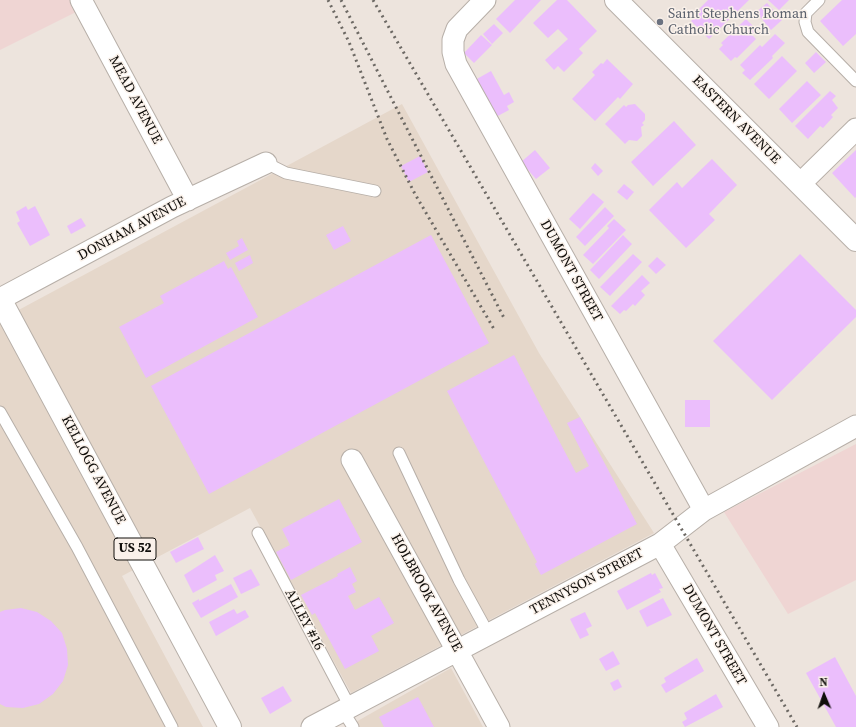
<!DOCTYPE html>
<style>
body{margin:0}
#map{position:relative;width:856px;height:727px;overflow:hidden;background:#ede4dd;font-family:"Source Serif 4",serif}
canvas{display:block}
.north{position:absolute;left:804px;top:675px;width:40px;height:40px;-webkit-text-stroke:3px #faf1ea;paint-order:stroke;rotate:358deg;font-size:11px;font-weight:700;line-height:16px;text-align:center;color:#100e0b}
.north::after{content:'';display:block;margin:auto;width:14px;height:18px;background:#100e0b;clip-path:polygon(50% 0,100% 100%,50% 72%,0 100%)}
</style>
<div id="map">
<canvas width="856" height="727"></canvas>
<div class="north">N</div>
</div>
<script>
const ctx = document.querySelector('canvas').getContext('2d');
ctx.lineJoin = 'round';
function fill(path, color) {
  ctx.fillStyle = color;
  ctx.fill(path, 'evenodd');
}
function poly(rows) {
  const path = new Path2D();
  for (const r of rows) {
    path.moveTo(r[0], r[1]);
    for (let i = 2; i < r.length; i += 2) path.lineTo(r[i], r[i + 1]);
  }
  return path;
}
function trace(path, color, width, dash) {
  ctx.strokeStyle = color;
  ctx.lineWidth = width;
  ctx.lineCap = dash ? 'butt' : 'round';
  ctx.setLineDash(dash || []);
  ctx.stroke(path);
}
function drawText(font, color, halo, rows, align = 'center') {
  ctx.font = font + ' "Source Serif 4",serif';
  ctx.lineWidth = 3;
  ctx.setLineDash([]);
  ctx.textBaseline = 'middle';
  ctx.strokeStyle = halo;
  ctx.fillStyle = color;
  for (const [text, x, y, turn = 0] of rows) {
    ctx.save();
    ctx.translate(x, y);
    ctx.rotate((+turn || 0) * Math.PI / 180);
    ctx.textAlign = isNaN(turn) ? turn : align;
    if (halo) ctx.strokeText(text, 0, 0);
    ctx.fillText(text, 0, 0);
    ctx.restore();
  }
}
const commercial = poly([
 [0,0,70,0,76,12,0,50],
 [856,444,856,580,788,614,724,512]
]);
const built = poly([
 [402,104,539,353,654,533,351,693,250,508,122,576,203,727,0,727,0,320],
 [451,668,483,727,347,727]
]);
const building = poly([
 [515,0,541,0,510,33,496,19],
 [557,0,567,0,597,31,579,49,583,53,564,72,558,66,554,70,545,60,568,39,558,29,548,38,533,23],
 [708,0,749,0,709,39,691,21,698,14,696,12],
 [768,0,789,0,779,10],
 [842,0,856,0,856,34,843,46,820,21],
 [767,3,782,20,771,30,756,12],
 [746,19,757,30,752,35,756,39,737,58,735,57,731,61,719,49,723,45,721,43],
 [494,24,503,33,492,44,483,34],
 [775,34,785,43,772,56,773,58,750,80,742,73,745,70,740,65,760,45,762,47],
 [481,35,492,45,474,63,464,53],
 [816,52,826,62,814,73,805,63],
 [782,56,797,71,769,99,754,84],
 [607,59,633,84,620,99,618,97,595,121,572,99,595,75,592,72,601,63,603,64],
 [491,71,504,95,509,92,514,102,507,106,509,110,494,118,475,80],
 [807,81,821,95,792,123,779,109],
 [830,91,836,96,832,100,838,108,831,115,833,117,823,128,820,126,808,139,795,126],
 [635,104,645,114,645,120,642,123,644,125,641,127,642,136,637,141,629,140,625,144,605,124,624,105,626,107,628,105],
 [674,121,696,145,653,186,631,162],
 [535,150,550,168,536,179,521,162],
 [856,150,856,197,855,198,832,173],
 [420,156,428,172,409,182,401,166],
 [712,159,737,185,709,214,715,220,686,248,649,210,677,182,682,188],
 [595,163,603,171,598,176,591,168],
 [624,184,634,192,627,200,617,192],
 [593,193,604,202,580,229,569,219],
 [26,206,28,210,35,206,50,235,30,246,17,223,20,221,16,212],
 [605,207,614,216,585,246,576,237],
 [81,218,86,226,71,234,67,226],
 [614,219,626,230,593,264,583,255,609,228,607,226],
 [343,226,351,241,334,250,326,235],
 [431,235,489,343,209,494,151,386],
 [623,235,632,244,599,279,590,270],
 [242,238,248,250,230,260,226,253,239,246,237,241],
 [633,254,642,262,610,296,600,287],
 [800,254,856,310,856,317,772,400,713,341],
 [250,255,253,263,239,271,235,263],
 [657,257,666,265,656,274,648,266],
 [224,261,228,269,231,267,258,317,146,378,119,327,164,303,160,296],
 [642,275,650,283,641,291,645,295,635,306,633,304,626,311,624,310,620,314,611,306],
 [514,355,576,473,589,466,567,423,580,417,637,524,541,575,535,564,537,562,447,391],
 [685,400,710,400,710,427,685,427],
 [339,499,362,542,291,580,276,552,290,545,282,529],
 [198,537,204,549,176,563,170,552],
 [215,555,224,571,215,575,217,580,193,593,184,575],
 [350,567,357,581,352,584,356,592,348,596,355,610,379,597,394,623,371,636,379,651,345,669,315,613,312,615,301,595,338,576,337,574],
 [251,569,260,585,241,594,233,578],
 [651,573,652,575,655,573,663,588,659,589,661,592,627,610,617,591],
 [231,584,238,597,201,618,192,603,199,599,199,601],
 [663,598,672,615,647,627,639,611],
 [21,608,37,612,51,621,62,633,67,649,68,665,63,681,53,694,39,704,23,708,6,707,0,704,0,612,5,610],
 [234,609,237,614,245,610,249,617,216,636,209,622],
 [585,612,592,626,586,629,589,635,580,639,570,619],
 [613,651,620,664,606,671,599,659],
 [835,657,856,696,856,727,836,727,806,673],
 [697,658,704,671,666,693,661,685,666,682,664,678],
 [618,679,622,687,614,691,610,683],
 [283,686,292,701,270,714,261,698],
 [716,694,723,707,685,727,682,722,687,719,684,713],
 [418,697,434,727,384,727,379,717]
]);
const lane = poly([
 [819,0,806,13,805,22,808,32,856,81],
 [266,163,286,173,375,191],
 [0,412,77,547,172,727],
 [399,453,459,580,488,633],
 [258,533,350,707],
 [343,711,353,727]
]);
const street = poly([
 [81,0,188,200],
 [485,0,457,29,453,40,453,52,456,64,704,510],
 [800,184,856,129],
 [0,299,172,207,266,163],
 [352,460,499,727],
 [660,544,768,727],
 [312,727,660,544,704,510,856,426]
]);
const primary = poly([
 [616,0,856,240],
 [0,299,230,727]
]);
const rail = poly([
 [328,0,349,42,387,139,415,194,494,329],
 [341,0,504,318],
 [373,0,797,727]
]);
const markers = [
 [660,22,4,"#6b7280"]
];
const shields = [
 [135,549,42]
];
const shieldNames = [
 ["US 52",135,549]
];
const worshipNames = [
 ["Saint Stephens Roman",668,14],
 ["Catholic Church",668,30]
];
const streetNames = [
 ["MEAD AVENUE",135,100,62],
 ["EASTERN AVENUE",736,120,45],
 ["DONHAM AVENUE",132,229,-28],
 ["DUMONT STREET",571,271,61],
 ["KELLOGG AVENUE",93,470,62],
 ["TENNYSON STREET",587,582,-28],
 ["HOLBROOK AVENUE",426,593,61],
 ["ALLEY #16",304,620,62],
 ["DUMONT STREET",714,635,60]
];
fill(commercial, '#efd5d3');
fill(built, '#e5d7ca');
fill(building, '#ebbefc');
trace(lane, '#b7afa8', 13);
trace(street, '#b7afa8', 23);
trace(primary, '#b7afa8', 24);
trace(lane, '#fff', 11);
trace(street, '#fff', 21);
trace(primary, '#fff', 22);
trace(rail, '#6d6964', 3, [2, 4]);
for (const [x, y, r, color] of markers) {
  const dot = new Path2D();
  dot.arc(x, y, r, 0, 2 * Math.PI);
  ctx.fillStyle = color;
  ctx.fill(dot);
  trace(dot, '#faf1ea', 1.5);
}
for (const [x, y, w] of shields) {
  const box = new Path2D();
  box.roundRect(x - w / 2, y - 11, w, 22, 3);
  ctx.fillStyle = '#faf1ea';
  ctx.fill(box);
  trace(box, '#100e0b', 1);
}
drawText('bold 13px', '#100e0b', null, shieldNames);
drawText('14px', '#5b616d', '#faf1ea', worshipNames, 'left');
drawText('14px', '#100e0b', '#faf1ea', streetNames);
</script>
